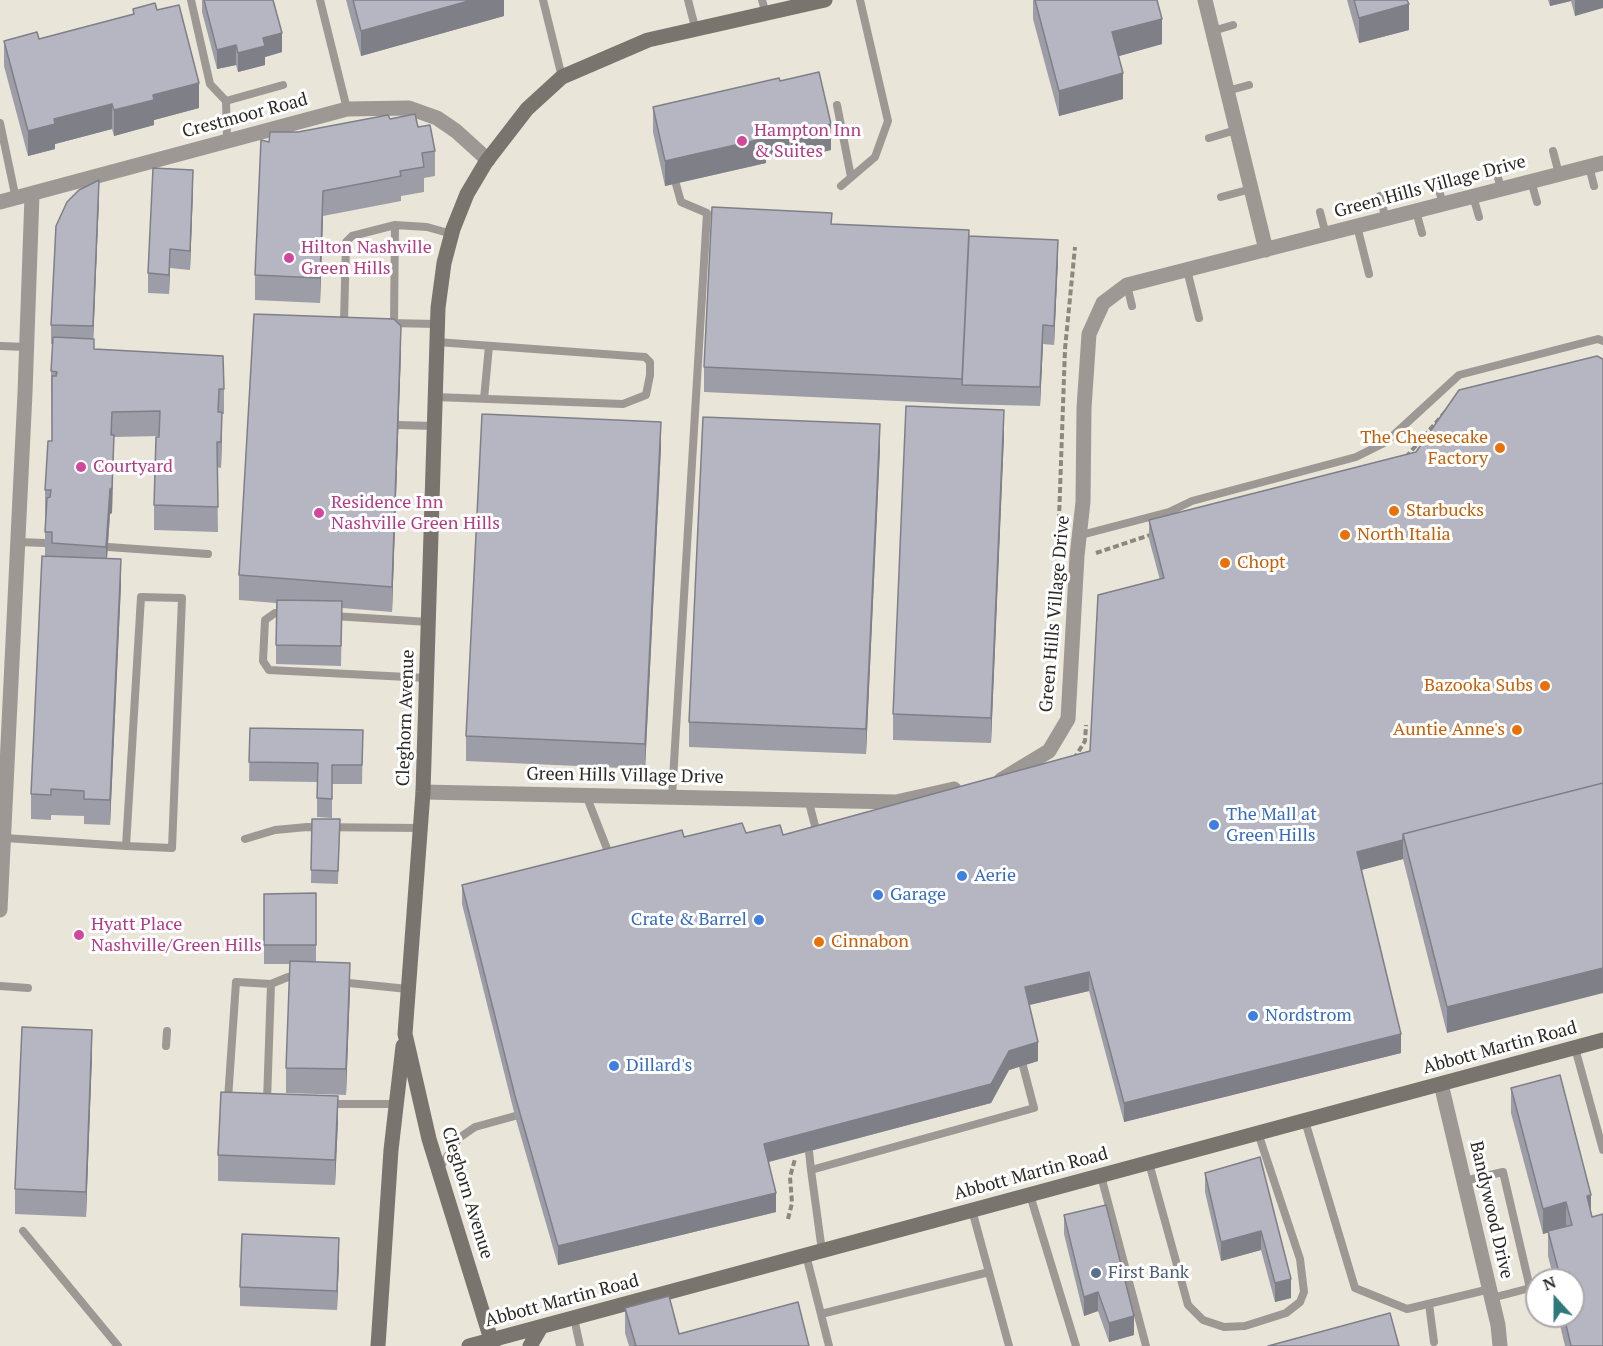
<!DOCTYPE html>
<style>
body{margin:0}
#map{position:relative;width:1603px;height:1346px;overflow:hidden;background:#e9e5d8;font-family:"PT Serif",serif}
canvas{display:block}
.north{position:absolute;left:1525px;top:1268px;width:60px;height:60px;box-sizing:border-box;background:#fff;border:2px solid #aaa9a7;border-radius:50%;rotate:339deg;font-size:16px;font-weight:700;line-height:24px;text-align:center;color:#2a2924}
.north::after{content:'';display:block;margin:auto;width:21px;height:27px;background:#2f787c;clip-path:polygon(50% 0,100% 100%,50% 72%,0 100%)}
</style>
<div id="map">
<canvas width="1603" height="1346"></canvas>
<div class="north">N</div>
</div>
<script>
const ctx = document.querySelector('canvas').getContext('2d');
ctx.lineJoin = 'round';
function poly(rows) {
  const path = new Path2D();
  for (const r of rows) {
    path.moveTo(r[0], r[1]);
    for (let i = 2; i < r.length; i += 2) path.lineTo(r[i], r[i + 1]);
  }
  return path;
}
function trace(path, color, width, dash) {
  ctx.strokeStyle = color;
  ctx.lineWidth = width;
  ctx.lineCap = dash ? 'butt' : 'round';
  ctx.setLineDash(dash || []);
  ctx.stroke(path);
}
function fill(path, color) {
  ctx.fillStyle = color;
  ctx.fill(path, 'evenodd');
}
function drawText(font, color, halo, rows, align = 'center') {
  ctx.font = font + ' "PT Serif",serif';
  ctx.lineWidth = 6;
  ctx.setLineDash([]);
  ctx.textBaseline = 'middle';
  ctx.strokeStyle = halo;
  ctx.fillStyle = color;
  for (const [text, x, y, turn = 0] of rows) {
    ctx.save();
    ctx.translate(x, y);
    ctx.rotate((+turn || 0) * Math.PI / 180);
    ctx.textAlign = isNaN(turn) ? turn : align;
    if (halo) ctx.strokeText(text, 0, 0);
    ctx.fillText(text, 0, 0);
    ctx.restore();
  }
}
const path = poly([
 [1406,457,1446,411],
 [1058,547,1065,349,1075,247],
 [1096,553,1153,534],
 [1074,759,1085,741,1086,725],
 [788,1219,792,1203,790,1177,795,1159]
]);
const lane = poly([
 [191,0,210,84,226,101,227,141],
 [320,0,347,109],
 [543,0,562,77],
 [688,0,695,27],
 [762,0,766,14],
 [1213,31,1233,25],
 [1227,91,1249,85],
 [226,101,283,85],
 [837,105,851,177],
 [0,123,16,199],
 [1209,138,1236,130],
 [1553,151,1559,174],
 [1495,166,1501,189],
 [1589,166,1594,186],
 [1436,180,1443,204],
 [1531,181,1537,202],
 [841,186,875,157,888,121,860,0],
 [1380,196,1386,220],
 [1473,196,1479,217],
 [1221,197,1251,189],
 [1416,211,1422,233],
 [1320,212,1326,235],
 [1357,226,1369,274],
 [1187,270,1199,318],
 [1127,285,1132,306],
 [350,322,344,322,346,242,352,236,395,225,427,227,452,234],
 [387,323,438,324],
 [394,323,395,225],
 [0,346,27,347],
 [435,397,623,404,646,395,650,375,650,362,645,357,437,342],
 [484,399,489,346],
 [398,425,435,426],
 [1081,535,1169,512,1192,501,1356,457,1386,442,1459,375,1598,339,1603,341],
 [18,542,45,543],
 [108,547,208,554],
 [288,614,275,613,265,620,263,661,269,670,427,678],
 [333,616,429,622],
 [586,795,611,859],
 [672,796,707,213,681,202,676,184],
 [808,799,818,837],
 [5,838,126,846,172,848,182,598,141,597,126,846],
 [245,839,275,830,307,827,420,828],
 [339,982,408,989],
 [271,984,288,977,299,978],
 [0,986,28,988],
 [166,1046,167,1031],
 [1575,1048,1603,1150],
 [231,1099,228,1099,236,982,271,984,267,1101],
 [328,1104,396,1104],
 [1305,1121,1355,1288,1407,1309,1490,1289],
 [809,1151,811,1170],
 [1149,1163,1188,1305,1203,1320,1224,1327,1245,1326,1286,1313,1300,1302,1304,1292,1300,1259,1258,1133],
 [439,1169,459,1138,475,1127,515,1116],
 [1101,1176,1146,1346],
 [1464,1181,1503,1172,1530,1288,1492,1298],
 [1030,1195,1076,1346],
 [972,1210,1009,1346],
 [23,1231,118,1346],
 [822,1251,811,1170,1034,1108,1023,1066],
 [806,1255,829,1346],
 [1429,1304,1434,1342],
 [821,1314,989,1272],
 [574,1318,580,1346]
]);
const street = poly([
 [1205,0,1266,250],
 [0,202,347,109,409,108,437,118,456,131,488,160],
 [1001,780,1049,751,1068,719,1077,556,1083,502,1084,408,1089,334,1103,303,1127,285,1603,163],
 [423,792,896,802,954,789],
 [0,910,25,393,32,195],
 [1441,1084,1498,1325,1500,1346]
]);
const secondary = poly([
 [378,1346,391,1150,403,1046],
 [469,1346,1603,1040],
 [493,1346,429,1139,405,1034,423,792,438,308,444,263,453,229,467,194,486,162,527,109,562,77,648,40,825,0],
 [530,1346,541,1327]
]);
const wall = poly([
 [202,0,273,0,282,52,265,57,265,65,238,72,236,65,217,69,202,12],
 [346,0,504,0,504,16,361,56],
 [1033,0,1157,0,1162,44,1119,56,1123,99,1059,116,1033,19],
 [1347,0,1407,0,1409,30,1359,43],
 [1548,0,1603,0,1575,16,1571,1,1550,6],
 [133,9,157,10,199,108,154,120,154,125,114,136,112,129,55,144,55,149,28,156,4,66,4,41,39,39,133,15],
 [780,81,831,150,791,159,789,154,766,159,766,163,665,186,653,132,653,107],
 [390,119,418,127,435,151,435,176,424,178,424,192,401,196,401,201,323,216,320,303,255,300,255,275,269,142,298,132],
 [193,189,190,270,170,268,169,294,148,293,148,273],
 [99,199,93,339,94,349,224,389,224,414,222,414,221,468,217,467,218,532,154,530,154,505,159,436,114,437,112,513,110,514,107,559,121,585,110,825,84,824,84,816,51,815,51,820,31,819,31,794,45,556,45,490,52,441,51,371,53,344,51,344,51,325],
 [832,224,969,236,1058,259,1054,345,1043,344,1040,406,962,404,704,392,704,367],
 [401,351,392,612,342,608,341,666,276,664,276,603,239,600,239,575],
 [1459,390,1447,1033,1403,859,1362,870,1401,1053,1124,1122,1089,991,1029,1005,1038,1061,1009,1070,991,1103,769,1162,776,1212,558,1265,515,1116,462,904,462,885,684,837,746,833,783,835,1090,751,1160,580,1149,539,1149,520,1416,452],
 [1004,435,991,743,893,740,893,714],
 [661,447,645,769,466,761,466,736],
 [880,449,866,754,689,747,689,722],
 [250,728,363,730,362,784,332,784,332,818,317,817,317,782,249,781],
 [312,819,340,819,338,884,311,883],
 [316,893,316,962,350,989,346,1095,286,1093,286,1068,290,964,264,964,264,894],
 [92,1055,86,1217,15,1214,15,1189],
 [1511,1088,1591,1212,1592,1217,1603,1346,1565,1346,1559,1321,1559,1316,1573,1316,1573,1280,1554,1280,1548,1256,1548,1232,1543,1234,1511,1113],
 [338,1121,335,1185,218,1181,218,1155],
 [1260,1157,1291,1298,1275,1302,1261,1250,1221,1261,1205,1192,1205,1173],
 [1064,1215,1134,1335,1109,1342,1098,1311,1084,1316,1064,1234],
 [339,1257,337,1310,240,1306,240,1287],
 [625,1308,679,1334,809,1346,629,1346,625,1333]
]);
const shadedWall = poly([
 [472,0,504,0,504,16,361,56,361,31],
 [1550,0,1571,0,1571,1,1550,6],
 [1575,0,1603,0,1603,8,1575,16],
 [1409,4,1409,30,1359,43,1359,18],
 [1162,19,1162,44,1112,58,1112,32],
 [282,33,282,52,265,57,265,65,238,72,238,53,263,38],
 [236,45,236,65,217,69,217,50],
 [1123,73,1123,99,1059,116,1059,91],
 [199,83,199,108,154,120,154,125,114,136,114,110,153,95],
 [112,104,112,129,55,144,55,149,28,156,28,131,54,119],
 [831,124,831,150,791,159,791,134],
 [789,129,789,154,766,159,766,163,665,186,665,161,765,134],
 [193,170,193,189,190,270,190,251],
 [99,180,99,199,93,345,93,326],
 [323,191,323,216,320,303,320,278],
 [1058,240,1058,259,1054,345,1054,326],
 [170,249,170,268,169,294,169,275],
 [1043,325,1043,344,1040,406,1040,387],
 [401,326,401,351,392,612,392,587],
 [1004,410,1004,435,991,743,991,718],
 [222,412,222,437,221,468,221,442],
 [661,422,661,447,645,769,645,744],
 [880,424,880,449,866,754,866,729],
 [114,435,112,513,110,514,106,572,106,547],
 [121,559,121,585,110,825,110,800],
 [1403,840,1403,859,1357,871,1357,852],
 [350,963,350,989,346,1095,346,1069],
 [1603,968,1603,993,1447,1033,1447,1007],
 [1089,972,1089,991,1025,1006,1025,987],
 [92,1030,92,1055,86,1217,86,1192],
 [1401,1034,1401,1053,1124,1122,1124,1103],
 [1038,1042,1038,1061,1009,1070,991,1103,764,1163,764,1144,1009,1051],
 [338,1096,338,1121,335,1185,335,1160],
 [776,1193,776,1212,558,1265,558,1246],
 [1591,1195,1591,1220,1587,1196],
 [1566,1202,1566,1228,1543,1234,1543,1209],
 [1261,1231,1261,1250,1221,1261,1221,1242],
 [339,1238,339,1257,337,1310,337,1291],
 [1291,1279,1291,1298,1275,1302,1275,1283],
 [1098,1292,1098,1311,1084,1316,1084,1297],
 [1134,1316,1134,1335,1109,1342,1109,1323]
]);
const building = poly([
 [204,0,273,0,282,33,263,38,265,46,238,53,236,45,217,50,204,0],
 [353,0,472,0,361,31,353,0],
 [1035,0,1157,0,1162,19,1112,32,1123,73,1059,91,1035,0],
 [1354,0,1407,0,1409,4,1359,18,1354,0],
 [155,3,157,10,179,5,199,83,153,95,154,100,114,110,112,104,54,119,55,124,28,131,4,41,37,32,39,39,134,14,133,9,155,3],
 [819,72,831,124,791,134,789,129,765,134,766,138,665,161,653,107,779,78,780,81,819,72],
 [415,114,418,127,430,125,435,151,422,153,424,167,400,171,401,176,323,191,320,278,255,275,261,140,269,142,270,132,298,132,388,115,390,119,415,114],
 [153,168,193,170,190,251,170,249,169,275,148,273,153,168],
 [99,180,93,326,51,325,56,226,67,202,79,190,99,180],
 [712,207,832,213,831,224,969,230,962,379,704,367,712,207],
 [969,236,1058,240,1054,326,1043,325,1040,387,962,385,969,236],
 [254,314,394,319,401,326,392,587,239,575,254,314],
 [53,337,94,339,94,349,223,356,224,389,219,389,218,412,222,412,221,442,217,442,218,507,154,505,156,437,159,437,160,411,112,412,111,435,114,435,112,488,110,489,106,547,52,543,52,532,45,532,47,498,50,497,51,490,45,490,48,441,52,441,52,376,56,376,57,372,51,371,53,337],
 [1597,356,1603,359,1603,783,1403,834,1403,840,1357,852,1401,1034,1124,1103,1089,972,1025,987,1038,1042,1009,1051,991,1084,764,1144,776,1193,558,1246,515,1096,462,885,682,830,684,837,742,823,746,833,780,825,783,835,1090,751,1098,595,1164,578,1149,520,1416,452,1459,390,1597,356],
 [906,406,1004,410,991,718,893,714,906,406],
 [482,414,661,422,645,744,466,736,482,414],
 [703,417,880,424,866,729,689,722,703,417],
 [42,556,121,559,110,800,84,799,84,791,51,789,51,795,31,794,42,556],
 [277,600,342,601,341,646,276,645,277,600],
 [250,728,363,730,362,765,332,765,332,799,317,798,318,763,249,762,250,728],
 [1603,783,1603,968,1447,1007,1403,834,1603,783],
 [312,819,340,819,338,871,311,870,312,819],
 [316,893,316,945,264,945,264,894,316,893],
 [290,961,350,963,346,1069,286,1068,290,961],
 [22,1027,92,1030,86,1192,15,1189,22,1027],
 [1560,1075,1591,1195,1587,1196,1592,1217,1603,1214,1603,1346,1571,1346,1564,1316,1573,1316,1573,1280,1561,1280,1548,1231,1572,1225,1566,1202,1543,1209,1511,1088,1560,1075],
 [221,1092,338,1096,335,1160,218,1155,221,1092],
 [1260,1157,1291,1279,1275,1283,1261,1231,1221,1242,1205,1173,1260,1157],
 [1106,1205,1134,1316,1109,1323,1098,1292,1084,1297,1064,1215,1106,1205],
 [242,1234,339,1238,337,1291,240,1287,242,1234],
 [669,1296,679,1334,798,1302,809,1346,634,1346,636,1346,625,1308,669,1296],
 [1390,1313,1399,1346,1268,1346,1390,1313]
]);
const markers = [
 [742,141,6,"#d1479c"],
 [289,258,6,"#d1479c"],
 [1500,448,6,"#e8710a"],
 [81,467,6,"#d1479c"],
 [1394,511,6,"#e8710a"],
 [319,513,6,"#d1479c"],
 [1345,535,6,"#e8710a"],
 [1225,563,6,"#e8710a"],
 [1545,686,6,"#e8710a"],
 [1517,730,6,"#e8710a"],
 [1214,825,6,"#3f7fe0"],
 [962,876,6,"#3f7fe0"],
 [878,895,6,"#3f7fe0"],
 [759,920,6,"#3f7fe0"],
 [79,935,6,"#d1479c"],
 [819,942,6,"#e8710a"],
 [1253,1016,6,"#3f7fe0"],
 [614,1066,6,"#3f7fe0"],
 [1096,1273,6,"#5c6f8a"]
];
const streetNames = [
 ["Crestmoor Road",245,116,-15],
 ["Green Hills Village Drive",1430,187,-15],
 ["Green Hills Village Drive",1055,614,-85],
 ["Cleghorn Avenue",406,718,-88],
 ["Green Hills Village Drive",625,776,1],
 ["Abbott Martin Road",1500,1048,-15],
 ["Abbott Martin Road",1031,1174,-15],
 ["Cleghorn Avenue",467,1193,73],
 ["Bandywood Drive",1491,1210,77],
 ["Abbott Martin Road",562,1301,-15]
];
const hotelNames = [
 ["Hampton Inn",754,131],
 ["& Suites",754,152],
 ["Hilton Nashville",301,248],
 ["Green Hills",301,269],
 ["Courtyard",93,467],
 ["Residence Inn",331,503],
 ["Nashville Green Hills",331,524],
 ["Hyatt Place",91,925],
 ["Nashville/Green Hills",91,946]
];
const foodNames = [
 ["The Cheesecake",1488,438,"right"],
 ["Factory",1488,459,"right"],
 ["Starbucks",1406,511],
 ["North Italia",1357,535],
 ["Chopt",1237,563],
 ["Bazooka Subs",1533,686,"right"],
 ["Auntie Anne's",1505,730,"right"],
 ["Cinnabon",831,942]
];
const shopNames = [
 ["The Mall at",1226,815],
 ["Green Hills",1226,836],
 ["Aerie",974,876],
 ["Garage",890,895],
 ["Crate & Barrel",747,920,"right"],
 ["Nordstrom",1265,1016],
 ["Dillard's",626,1066]
];
const serviceNames = [
 ["First Bank",1108,1273]
];
trace(path, '#8a887f', 4, [6, 3]);
trace(lane, '#9d9894', 8);
trace(street, '#9d9894', 15);
trace(secondary, '#7a746e', 15);
fill(wall, '#9c9da7');
fill(shadedWall, '#7f7f88');
fill(building, '#b5b6c2');
trace(building, '#7f7f88', 1.5);
for (const [x, y, r, color] of markers) {
  const dot = new Path2D();
  dot.arc(x, y, r, 0, 2 * Math.PI);
  ctx.fillStyle = color;
  ctx.fill(dot);
  trace(dot, '#fff', 2);
}
drawText('18px', '#2a2924', '#fff', streetNames);
drawText('18px', '#b23c85', '#fff', hotelNames, 'left');
drawText('18px', '#c56008', '#fff', foodNames, 'left');
drawText('18px', '#366cbe', '#fff', shopNames, 'left');
drawText('18px', '#4e5e75', '#fff', serviceNames, 'left');
</script>
